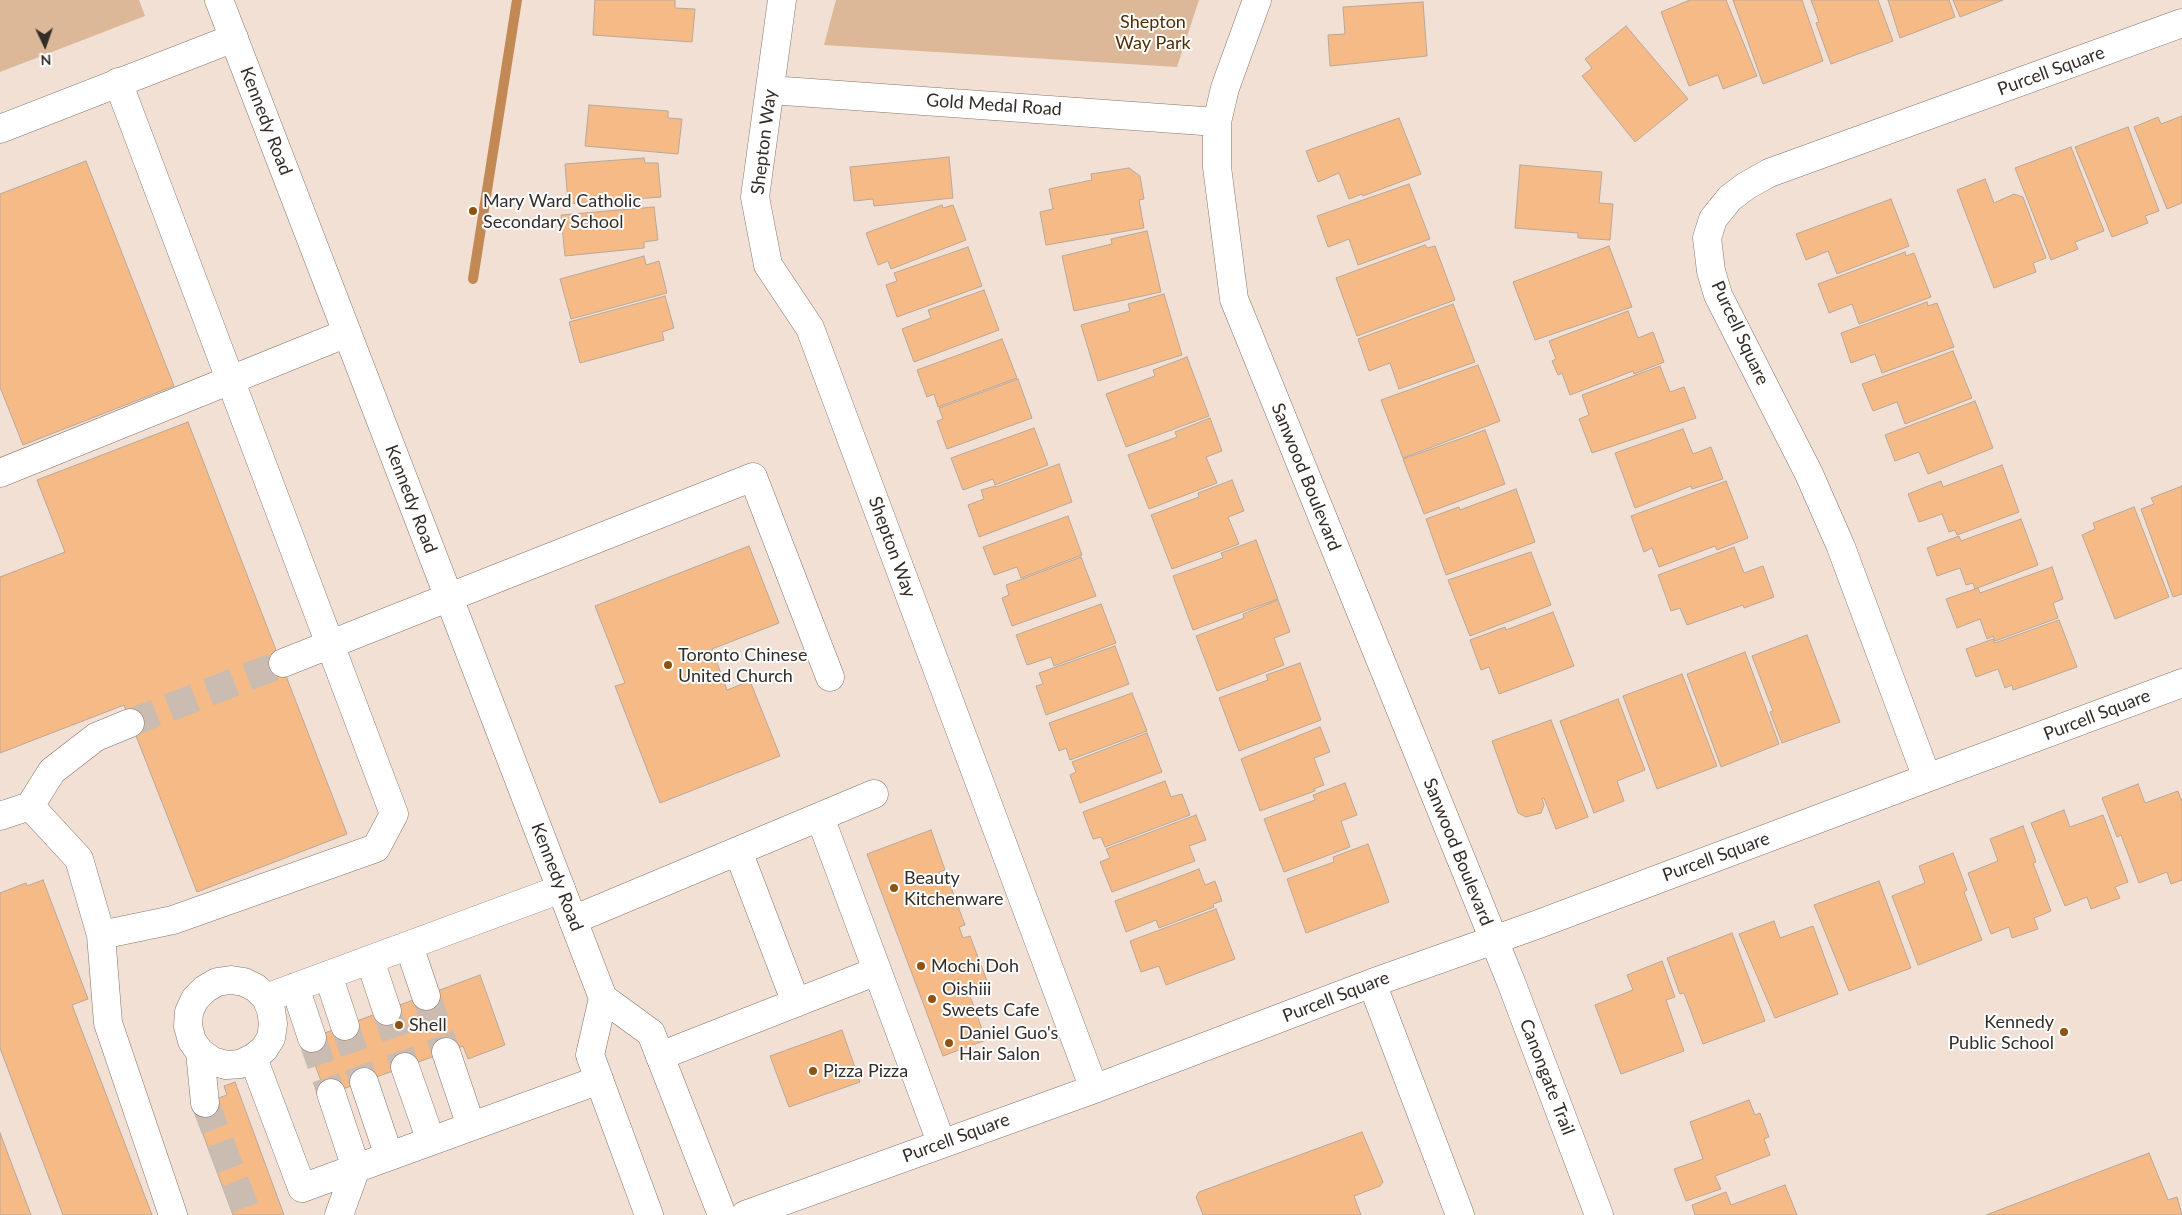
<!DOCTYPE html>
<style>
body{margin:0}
#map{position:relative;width:2182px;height:1215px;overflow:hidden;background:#f1e0d3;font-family:Lato,sans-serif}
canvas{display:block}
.north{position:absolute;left:20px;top:20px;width:50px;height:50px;-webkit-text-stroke:4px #fff;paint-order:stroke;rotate:177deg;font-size:14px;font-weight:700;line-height:20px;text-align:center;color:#332d28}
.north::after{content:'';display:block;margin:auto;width:18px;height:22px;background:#332d28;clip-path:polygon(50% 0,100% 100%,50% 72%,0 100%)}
</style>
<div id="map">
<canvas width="2182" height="1215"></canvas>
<div class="north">N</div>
</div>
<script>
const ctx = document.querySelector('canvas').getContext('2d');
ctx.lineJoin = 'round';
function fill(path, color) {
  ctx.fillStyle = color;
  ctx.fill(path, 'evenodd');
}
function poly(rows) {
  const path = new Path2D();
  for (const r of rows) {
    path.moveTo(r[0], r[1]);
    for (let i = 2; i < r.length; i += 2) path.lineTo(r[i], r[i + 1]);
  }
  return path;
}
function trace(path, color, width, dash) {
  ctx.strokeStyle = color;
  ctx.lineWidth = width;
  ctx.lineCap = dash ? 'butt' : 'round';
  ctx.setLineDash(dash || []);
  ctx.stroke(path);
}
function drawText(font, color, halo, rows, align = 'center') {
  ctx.font = font + ' Lato,sans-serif';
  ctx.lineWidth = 4;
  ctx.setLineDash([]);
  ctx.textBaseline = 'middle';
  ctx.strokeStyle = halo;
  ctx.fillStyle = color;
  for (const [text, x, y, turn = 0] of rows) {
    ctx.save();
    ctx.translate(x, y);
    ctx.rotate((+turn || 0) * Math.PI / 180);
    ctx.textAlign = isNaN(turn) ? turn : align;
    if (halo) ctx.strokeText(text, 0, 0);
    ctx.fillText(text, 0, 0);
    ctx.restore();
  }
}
const green = poly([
 [0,0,139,0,145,16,0,72],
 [836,0,1199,0,1177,67,824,45]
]);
const stream = poly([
 [473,279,517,0]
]);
const building = poly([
 [595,0,675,0,675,8,695,9,692,42,593,35,595,0],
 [1726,0,1757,76,1723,89,1718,75,1689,86,1661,12,1690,0,1726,0],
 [1733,0,1802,0,1823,61,1763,84,1733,0],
 [1811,0,1878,0,1893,41,1831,64,1816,23,1819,22,1811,0],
 [1888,0,1949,0,1955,17,1900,38,1888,0],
 [1953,0,2003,0,1960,17,1953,0],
 [1423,2,1427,56,1330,66,1328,35,1345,34,1343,7,1423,2],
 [1626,26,1688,99,1635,142,1582,76,1592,68,1585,59,1626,26],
 [589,105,668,111,668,118,682,119,678,154,585,146,589,105],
 [2182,116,2182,203,2167,209,2134,127,2158,117,2161,124,2182,116],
 [1399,118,1421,174,1363,196,1362,194,1349,199,1339,173,1318,182,1306,151,1399,118],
 [2128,127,2159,211,2145,216,2148,223,2112,237,2075,147,2128,127],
 [2071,147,2104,231,2075,242,2078,249,2051,260,2015,168,2071,147],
 [949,157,953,198,874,206,873,199,854,201,850,167,949,157],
 [644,158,645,163,658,163,661,197,568,204,565,164,644,158],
 [86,161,174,386,23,445,0,387,0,194,86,161],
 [1520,165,1602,172,1599,203,1613,204,1610,240,1578,238,1578,233,1515,228,1520,165],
 [1129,168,1140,176,1144,199,1139,200,1144,228,1046,245,1040,212,1053,209,1049,189,1092,180,1091,174,1129,168],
 [1985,179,1994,203,2014,194,2023,197,2046,258,2033,263,2036,272,1994,288,1957,190,1985,179],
 [1409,184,1430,239,1358,265,1349,239,1328,247,1317,216,1409,184],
 [1891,199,1909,246,1837,274,1828,251,1806,260,1796,234,1891,199],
 [942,205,943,208,953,205,966,240,891,269,888,261,878,265,866,233,942,205],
 [654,207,658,240,644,242,644,248,565,256,561,215,654,207],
 [1147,231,1161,292,1074,311,1062,256,1112,244,1111,239,1147,231],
 [1425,245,1427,248,1435,246,1455,300,1357,336,1336,278,1425,245],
 [1609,246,1632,307,1535,340,1513,282,1609,246],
 [968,247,982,286,897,317,886,285,897,281,894,273,968,247],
 [1905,252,1906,256,1914,253,1931,297,1859,324,1852,304,1829,313,1818,284,1905,252],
 [644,256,646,265,659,261,667,293,571,319,560,279,644,256],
 [984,290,999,330,914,362,902,329,931,318,928,310,984,290],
 [1164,294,1182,355,1098,381,1081,325,1130,311,1128,304,1164,294],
 [665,296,674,328,662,332,664,340,580,363,569,322,665,296],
 [1927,302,1928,306,1937,303,1954,347,1882,373,1875,354,1851,363,1841,333,1927,302],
 [1453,304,1475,362,1399,389,1390,363,1369,371,1358,339,1453,304],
 [1628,311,1638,338,1653,332,1664,362,1634,374,1633,371,1570,395,1562,373,1558,375,1552,361,1556,359,1549,341,1628,311],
 [1002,339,1017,378,938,407,934,394,927,397,917,370,1002,339],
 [1953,351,1972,398,1905,424,1897,402,1873,411,1862,384,1953,351],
 [1187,357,1209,416,1126,447,1106,394,1155,376,1153,370,1187,357],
 [1478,365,1500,421,1403,458,1381,400,1478,365],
 [1660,366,1670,392,1684,387,1696,418,1592,453,1579,419,1589,415,1582,395,1660,366],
 [1018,379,1032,418,947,449,937,421,943,419,939,408,1018,379],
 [1975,401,1993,448,1928,474,1919,452,1895,461,1885,435,1975,401],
 [1210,418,1222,451,1206,457,1217,483,1149,509,1128,455,1177,437,1175,432,1210,418],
 [188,422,347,834,197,892,124,705,0,753,0,577,65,552,37,480,188,422],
 [1034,428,1048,465,995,485,993,479,963,490,951,458,1034,428],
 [1683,429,1693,454,1711,447,1723,479,1692,489,1691,486,1635,508,1615,453,1683,429],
 [1485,430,1505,484,1424,514,1403,459,1485,430],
 [1059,464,1072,502,979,537,968,505,984,499,981,490,995,486,996,487,1059,464],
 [2002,465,2019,512,1957,535,1955,530,1949,532,1942,514,1919,522,1908,494,1941,481,1943,487,2002,465],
 [1232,480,1244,511,1228,517,1239,544,1172,569,1151,515,1199,497,1198,493,1232,480],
 [1726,481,1748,538,1717,550,1715,546,1659,567,1652,548,1644,552,1631,516,1726,481],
 [2182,486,2182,594,2173,597,2141,509,2154,504,2151,498,2182,486],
 [1516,489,1535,542,1446,575,1426,519,1459,507,1460,510,1516,489],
 [2134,507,2169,597,2115,619,2082,535,2095,529,2093,523,2134,507],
 [1068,516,1082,555,1021,578,1017,567,994,575,983,547,1068,516],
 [2021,519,2038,565,1975,589,1973,583,1966,585,1960,568,1937,576,1927,548,1959,536,1961,541,2021,519],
 [1256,540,1278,599,1193,630,1173,576,1223,558,1221,553,1256,540],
 [749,546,779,623,712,649,727,690,750,681,780,756,660,803,615,686,625,683,595,606,749,546],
 [1734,547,1744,573,1763,566,1774,597,1744,608,1743,605,1687,625,1680,608,1671,611,1658,575,1734,547],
 [1531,552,1551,605,1470,636,1448,580,1531,552],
 [1081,557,1096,596,1012,626,1002,598,1009,595,1006,585,1081,557],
 [2052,567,2063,599,2053,603,2058,618,1995,641,1993,636,1987,639,1980,619,1957,628,1946,599,1978,588,1980,593,2052,567],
 [1278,600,1290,632,1274,638,1284,665,1217,691,1196,636,1244,618,1243,614,1278,600],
 [1101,604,1116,643,1054,666,1051,657,1027,665,1016,635,1101,604],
 [1553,612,1574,666,1499,694,1489,667,1481,670,1470,640,1505,627,1506,630,1553,612],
 [2059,620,2077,667,2013,690,2012,685,2005,688,1998,669,1976,677,1966,649,1993,639,1995,643,2059,620],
 [1807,635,1840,722,1782,743,1770,712,1773,711,1752,656,1807,635],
 [1115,646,1129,684,1046,715,1036,686,1043,684,1039,673,1115,646],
 [1745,652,1779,744,1721,767,1687,674,1745,652],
 [1300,663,1321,720,1239,751,1219,698,1268,680,1266,675,1300,663],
 [1682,674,1717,766,1657,789,1623,696,1682,674],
 [1132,693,1147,731,1070,760,1066,748,1059,751,1049,723,1132,693],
 [1618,699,1645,770,1617,781,1624,801,1594,813,1560,721,1618,699],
 [1551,720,1588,817,1556,829,1544,798,1542,799,1544,805,1541,813,1526,817,1518,813,1492,741,1551,720],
 [1320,727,1330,752,1314,758,1324,785,1314,789,1315,791,1260,811,1241,759,1320,727],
 [1147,733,1162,772,1080,803,1070,775,1076,772,1072,762,1147,733],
 [1165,781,1171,797,1182,794,1190,815,1105,847,1101,837,1093,839,1083,812,1165,781],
 [1345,783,1357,815,1341,821,1350,847,1284,872,1264,819,1315,800,1313,795,1345,783],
 [2138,784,2145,803,2178,791,2182,802,2182,880,2171,884,2167,872,2139,883,2121,835,2117,837,2102,798,2138,784],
 [2064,810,2070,827,2103,815,2128,882,2115,887,2120,898,2091,909,2087,897,2065,906,2031,823,2064,810],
 [1196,815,1206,840,1189,846,1195,861,1112,892,1100,862,1110,858,1106,849,1196,815],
 [2023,826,2036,862,2033,863,2051,911,2034,918,2038,929,2012,938,2009,927,1991,934,1968,873,1998,861,1990,839,2023,826],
 [931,830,945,870,939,872,943,884,949,882,965,925,959,927,963,938,970,936,990,989,970,996,986,1040,943,1056,867,854,931,830],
 [1368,844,1389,902,1306,933,1287,879,1334,862,1333,857,1368,844],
 [1953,853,1967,890,1964,892,1982,940,1918,965,1892,896,1925,883,1919,866,1953,853],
 [1199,869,1205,885,1215,881,1222,901,1213,904,1214,907,1159,928,1156,920,1126,932,1115,901,1199,869],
 [43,880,88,999,72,1005,152,1215,63,1215,0,1048,0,893,26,883,27,886,43,880],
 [1879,881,1911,968,1849,991,1814,905,1879,881],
 [1216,909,1235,959,1166,985,1159,966,1141,972,1130,941,1216,909],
 [1774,921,1780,938,1813,926,1838,994,1775,1018,1739,934,1774,921],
 [1732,933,1765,1021,1703,1044,1684,993,1680,994,1667,958,1732,933],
 [1662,961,1675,997,1666,1000,1684,1051,1621,1074,1595,1005,1633,990,1627,975,1662,961],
 [480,975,505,1045,468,1059,463,1046,326,1095,306,1040,480,975],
 [842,1030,860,1082,789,1107,770,1056,842,1030],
 [235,1082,284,1215,233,1215,193,1107,227,1095,224,1086,235,1082],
 [1749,1100,1755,1115,1760,1113,1769,1137,1764,1139,1770,1155,1715,1176,1721,1189,1686,1201,1674,1169,1703,1159,1690,1122,1749,1100],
 [1362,1132,1383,1182,1380,1186,1354,1196,1361,1215,1203,1215,1196,1197,1199,1192,1362,1132],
 [0,1133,31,1215,0,1215,0,1133],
 [2149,1153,2168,1200,2177,1197,2182,1215,1986,1215,2149,1153],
 [1785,1185,1797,1215,1695,1215,1692,1205,1726,1192,1731,1205,1785,1185]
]);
const minorTunnel = poly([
 [130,723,283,663],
 [426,996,446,1052],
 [387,1011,405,1067],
 [345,1026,364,1082],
 [312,1038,331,1093],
 [205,1103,248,1215]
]);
const minor = poly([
 [782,0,755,197,768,265,810,328,1094,1089],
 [1257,0,1225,88,1217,122,1217,167,1234,299,1511,982,1599,1215],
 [2182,23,1769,173,1746,186,1730,198,1713,219,1707,238,1711,271,1718,295,1809,474,1841,547,1927,778,2182,683],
 [770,90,1217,122],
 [0,129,234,38],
 [0,473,347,333],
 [283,663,753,477,830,677],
 [30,806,52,771,96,737,130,723],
 [0,816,30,806,79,859,101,935,108,1023,173,1215],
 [820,817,941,1142],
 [738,851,796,1003],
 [573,920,874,794],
 [101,935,173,920,376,848,394,814,118,82],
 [409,946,426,996],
 [370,960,387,1011],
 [328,975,345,1026],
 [1372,983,1460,1215],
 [295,987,312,1038],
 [266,998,561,889],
 [200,1052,212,1061,226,1065,240,1064,253,1058,264,1049,271,1038,273,1024,271,1010,266,998,256,988,244,982,231,980,217,982,205,989,195,999,189,1012,188,1026,192,1041,200,1052,205,1103],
 [446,1052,471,1126],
 [660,1056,877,971],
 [253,1058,302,1188,599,1080],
 [405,1067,431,1141],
 [364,1082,389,1156],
 [331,1093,356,1168,339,1215],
 [745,1215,1094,1089,1372,983,1536,925,1927,778]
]);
const major = poly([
 [219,0,603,998,651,1033,722,1215],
 [603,998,590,1055,649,1215]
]);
const markers = [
 [473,211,5,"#8e5310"],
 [668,665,5,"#8e5310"],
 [894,888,5,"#8e5310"],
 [921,966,5,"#8e5310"],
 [932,999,5,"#8e5310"],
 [399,1025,5,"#8e5310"],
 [2064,1032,5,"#8e5310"],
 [949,1043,5,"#8e5310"],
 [813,1071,5,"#8e5310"]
];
const parkNames = [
 ["Shepton",1153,22],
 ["Way Park",1153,43]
];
const streetNames = [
 ["Purcell Square",2051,71,-20],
 ["Gold Medal Road",994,105,4],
 ["Kennedy Road",266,121,69],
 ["Shepton Way",764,142,-83],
 ["Purcell Square",1740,333,65],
 ["Sanwood Boulevard",1306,477,68],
 ["Kennedy Road",411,499,69],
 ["Shepton Way",892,547,70],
 ["Purcell Square",2097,715,-21],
 ["Sanwood Boulevard",1458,852,68],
 ["Purcell Square",1716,857,-20],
 ["Kennedy Road",557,877,69],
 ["Purcell Square",1336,997,-21],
 ["Canongate Trail",1547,1077,69],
 ["Purcell Square",956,1138,-20]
];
const poiNames = [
 ["Mary Ward Catholic",483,201],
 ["Secondary School",483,222],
 ["Toronto Chinese",678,655],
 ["United Church",678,676],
 ["Beauty",904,878],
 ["Kitchenware",904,899],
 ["Mochi Doh",931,966],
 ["Oishiii",942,989],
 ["Sweets Cafe",942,1010],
 ["Kennedy",2054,1022,"right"],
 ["Public School",2054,1043,"right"],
 ["Shell",409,1025],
 ["Daniel Guo's",959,1033],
 ["Hair Salon",959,1054],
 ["Pizza Pizza",823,1071]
];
fill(green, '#dcb798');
trace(stream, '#c28955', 10);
fill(building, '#f6ba86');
trace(building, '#b7a89b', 1);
trace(minorTunnel, '#cbbcb1', 28, [28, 14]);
trace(minor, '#84756a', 29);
trace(major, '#84756a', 29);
trace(minor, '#fff', 28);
trace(major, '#fff', 28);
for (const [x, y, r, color] of markers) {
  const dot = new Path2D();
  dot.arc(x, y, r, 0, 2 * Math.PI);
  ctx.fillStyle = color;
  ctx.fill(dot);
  trace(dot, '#fff', 2);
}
drawText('18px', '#512c00', '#fff', parkNames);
drawText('18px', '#332d28', '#fff', streetNames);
drawText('18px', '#332d28', '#fff', poiNames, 'left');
</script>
